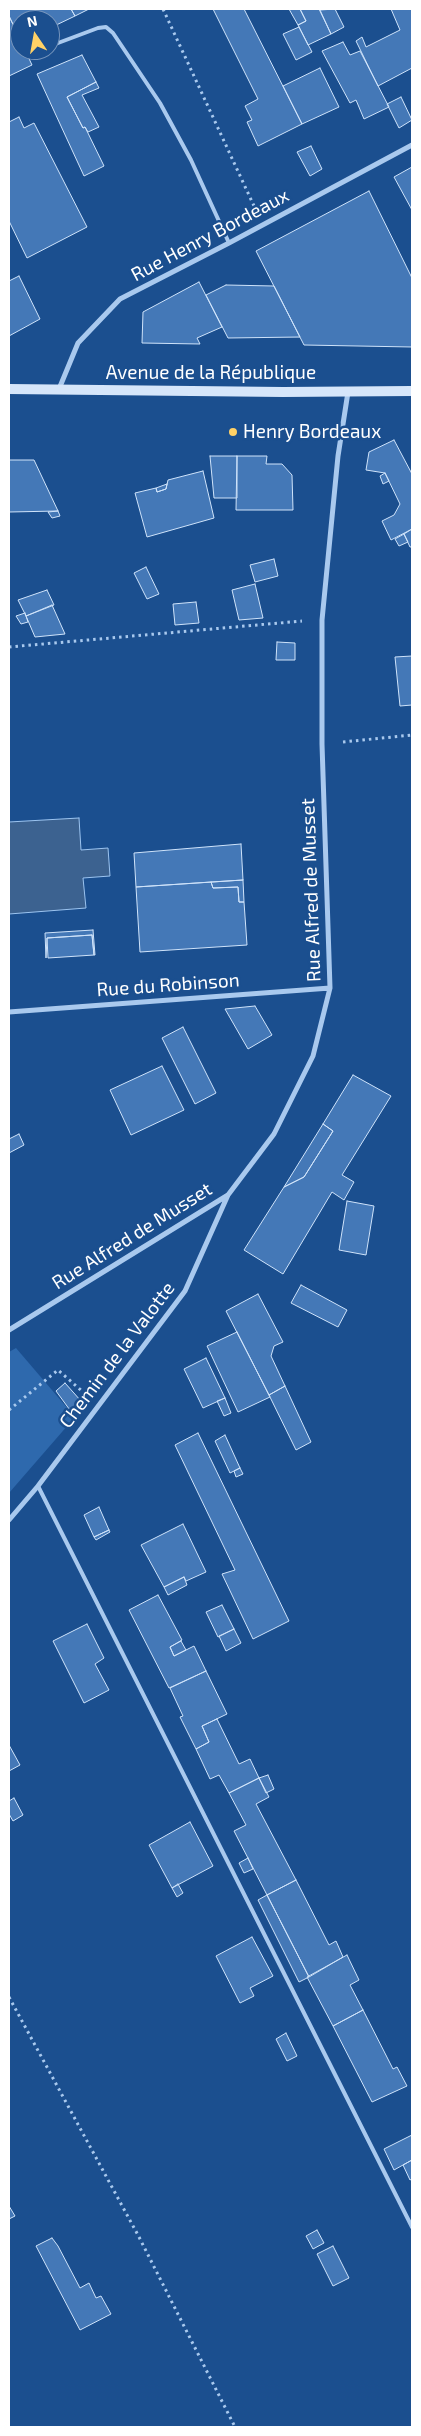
<!DOCTYPE html>
<meta charset="utf-8">
<style>
body{margin:0}
#map{position:relative;width:421px;height:2436px;overflow:hidden;background:#1b4f8f;font-family:"Exo 2",sans-serif}
canvas{display:block}
.frame{position:absolute;inset:0;border:10px solid #fff;pointer-events:none}
.north{position:absolute;left:10px;top:10px;width:50px;height:50px;box-sizing:border-box;background:#1b4f8f;border:1px solid #7695bc;border-radius:50%;rotate:348deg;font-size:14px;font-weight:700;line-height:20px;text-align:center;color:#fff}
.north::after{content:'';display:block;margin:auto;width:18px;height:22px;background:#ffd166;clip-path:polygon(50% 0,100% 100%,50% 72%,0 100%)}
</style>
<div id="map">
<canvas width="421" height="2436"></canvas>
<div class="frame"></div>
<div class="north">N</div>
</div>
<script>
const ctx = document.querySelector('canvas').getContext('2d');
ctx.lineJoin = 'round';
function fill(path, color) {
  ctx.fillStyle = color;
  ctx.fill(path, 'evenodd');
}
function poly(rows) {
  const path = new Path2D();
  for (const r of rows) {
    path.moveTo(r[0], r[1]);
    for (let i = 2; i < r.length; i += 2) path.lineTo(r[i], r[i + 1]);
  }
  return path;
}
function trace(path, color, width, dash) {
  ctx.strokeStyle = color;
  ctx.lineWidth = width;
  ctx.lineCap = dash ? 'butt' : 'round';
  ctx.setLineDash(dash || []);
  ctx.stroke(path);
}
function drawText(font, color, halo, rows, align = 'center') {
  ctx.font = font + ' "Exo 2",sans-serif';
  ctx.lineWidth = 5;
  ctx.setLineDash([]);
  ctx.textBaseline = 'middle';
  ctx.strokeStyle = halo;
  ctx.fillStyle = color;
  for (const [text, x, y, turn = 0] of rows) {
    ctx.save();
    ctx.translate(x, y);
    ctx.rotate((+turn || 0) * Math.PI / 180);
    ctx.textAlign = isNaN(turn) ? turn : align;
    if (halo) ctx.strokeText(text, 0, 0);
    ctx.fillText(text, 0, 0);
    ctx.restore();
  }
}
const green = poly([
 [16,1348,75,1417,9,1493,9,1352]
]);
const water = poly([
 [79,818,81,850,108,848,110,876,83,878,86,908,9,914,9,822,79,818]
]);
const building = poly([
 [9,9,71,9,75,16,50,28,50,20,20,20,20,39,9,16,9,9],
 [71,9,89,9,75,16,71,9],
 [213,9,244,9,302,124,258,146,247,122,252,120,245,106,258,99,213,9],
 [289,9,300,9,306,21,298,25,289,9],
 [300,9,319,9,331,34,308,45,298,25,306,21,300,9],
 [335,9,344,27,331,34,320,10,335,9],
 [391,9,411,9,412,12,412,68,378,86,356,41,362,37,366,47,400,30,391,9],
 [9,16,20,39,20,50,25,50,32,65,9,76,9,16],
 [299,27,312,52,296,60,283,34,299,27],
 [343,42,350,55,360,51,389,107,364,119,356,100,350,103,322,51,343,42],
 [82,55,96,82,67,97,83,128,85,127,104,166,84,176,37,74,82,55],
 [320,68,339,107,302,124,283,86,320,68],
 [96,82,99,88,82,95,99,127,88,132,85,127,83,128,67,97,96,82],
 [401,97,412,120,399,128,387,104,401,97],
 [19,117,24,128,34,123,87,227,27,258,9,221,9,122,19,117],
 [311,146,322,169,310,176,297,152,311,146],
 [412,167,412,210,394,177,412,167],
 [369,191,412,278,412,347,304,345,256,251,369,191],
 [19,276,40,319,9,336,9,281,19,276],
 [199,282,222,327,197,338,200,344,142,343,143,312,199,282],
 [226,285,274,286,300,337,228,338,206,295,226,285],
 [394,440,412,474,412,529,391,540,382,521,394,515,400,504,385,473,366,470,369,452,394,440],
 [210,456,237,456,237,498,214,498,210,456],
 [237,456,267,456,266,464,282,464,292,475,293,510,236,510,237,456],
 [9,460,34,460,58,511,9,512,9,460],
 [203,471,214,518,147,537,135,493,156,488,157,492,166,489,168,480,203,471],
 [385,473,389,481,383,484,380,476,385,473],
 [167,484,166,489,157,492,156,488,167,484],
 [58,511,60,516,52,518,48,512,58,511],
 [412,529,412,547,410,547,404,534,412,529],
 [404,534,408,542,399,546,395,539,404,534],
 [274,559,278,576,255,582,250,565,274,559],
 [146,567,159,594,147,599,134,573,146,567],
 [255,584,263,618,239,620,232,590,255,584],
 [47,590,54,605,26,616,18,600,47,590],
 [196,602,199,623,175,625,173,604,196,602],
 [52,605,65,634,35,637,26,616,52,605],
 [25,613,28,622,21,624,16,616,25,613],
 [277,642,295,643,295,660,276,660,277,642],
 [412,656,412,705,400,706,395,657,412,656],
 [241,844,243,880,136,887,134,853,241,844],
 [243,880,244,902,239,902,238,887,213,888,211,882,243,880],
 [211,882,213,888,238,887,239,902,244,902,247,945,140,952,136,887,211,882],
 [93,930,95,955,94,955,92,935,47,938,46,958,45,933,93,930],
 [92,935,94,955,48,958,47,938,92,935],
 [255,1006,272,1035,248,1049,225,1009,255,1006],
 [183,1027,216,1093,195,1104,162,1038,183,1027],
 [162,1066,184,1110,131,1135,110,1090,162,1066],
 [353,1075,391,1096,342,1175,354,1182,344,1200,332,1192,283,1274,244,1250,284,1187,304,1177,333,1131,323,1124,353,1075],
 [323,1124,333,1131,304,1177,284,1187,323,1124],
 [19,1134,24,1145,9,1153,9,1139,19,1134],
 [347,1201,374,1206,366,1255,339,1250,347,1201],
 [301,1285,347,1310,338,1327,291,1303,301,1285],
 [258,1294,283,1342,274,1346,271,1356,285,1386,269,1395,226,1311,258,1294],
 [237,1332,270,1397,238,1412,207,1346,237,1332],
 [206,1358,225,1398,203,1408,184,1369,206,1358],
 [65,1383,81,1401,75,1417,56,1391,65,1383],
 [285,1386,311,1442,296,1450,269,1395,285,1386],
 [225,1398,231,1413,224,1416,217,1401,225,1398],
 [198,1433,289,1621,253,1639,222,1574,235,1570,175,1445,198,1433],
 [225,1435,240,1468,230,1473,215,1441,225,1435],
 [240,1468,243,1474,236,1477,234,1471,240,1468],
 [99,1507,109,1530,94,1537,84,1515,99,1507],
 [183,1524,206,1572,186,1581,184,1577,164,1587,141,1545,183,1524],
 [109,1530,110,1532,96,1540,94,1537,109,1530],
 [184,1577,187,1585,168,1595,164,1587,184,1577],
 [158,1595,182,1640,170,1647,174,1656,194,1646,206,1671,169,1688,129,1610,158,1595],
 [222,1605,234,1629,218,1637,206,1612,222,1605],
 [87,1624,104,1658,95,1664,109,1690,84,1703,53,1641,87,1624],
 [234,1629,241,1643,226,1651,219,1636,234,1629],
 [181,1641,186,1650,174,1656,170,1647,181,1641],
 [206,1671,227,1714,202,1726,209,1742,196,1749,180,1717,183,1716,170,1688,206,1671],
 [217,1719,239,1764,250,1759,259,1778,229,1793,219,1775,210,1779,196,1749,209,1742,202,1726,217,1719],
 [9,1745,20,1765,9,1771,9,1745],
 [268,1775,274,1789,266,1793,259,1778,268,1775],
 [259,1778,269,1797,256,1804,296,1880,267,1895,234,1831,246,1825,229,1793,259,1778],
 [14,1798,23,1815,13,1821,9,1814,9,1801,14,1798],
 [190,1822,213,1866,172,1888,149,1845,190,1822],
 [248,1858,253,1869,244,1873,239,1863,248,1858],
 [296,1880,329,1945,336,1941,343,1957,309,1977,267,1895,296,1880],
 [178,1884,183,1893,177,1897,172,1888,178,1884],
 [267,1895,309,1977,299,1982,258,1900,267,1895],
 [252,1937,273,1976,250,1988,254,1996,240,2003,216,1956,252,1937],
 [347,1955,359,1980,350,1985,363,2010,333,2026,307,1977,347,1955],
 [363,2010,393,2069,397,2067,407,2086,372,2102,333,2026,363,2010],
 [286,2033,297,2056,287,2061,276,2039,286,2033],
 [412,2135,412,2160,394,2170,384,2149,412,2135],
 [412,2160,412,2179,410,2180,403,2165,412,2160],
 [9,2206,15,2216,9,2219,9,2206],
 [317,2230,324,2243,313,2249,306,2236,317,2230],
 [52,2238,58,2246,80,2288,89,2283,96,2298,101,2296,111,2314,80,2330,36,2246,52,2238],
 [333,2246,349,2278,333,2286,317,2254,333,2246]
]);
const path = poly([
 [163,9,254,206],
 [9,647,302,621],
 [343,742,412,735],
 [9,1410,58,1370,83,1392],
 [9,1997,139,2237,235,2427]
]);
const service = poly([
 [50,46,98,28,106,27,113,33,160,103,191,160,229,243],
 [38,1486,412,2227]
]);
const minor = poly([
 [59,389,78,343,120,299,229,243,412,145],
 [9,1012,330,988],
 [9,1330,228,1195,274,1134,313,1056,330,988,322,744,322,620,338,456,348,392],
 [9,1520,38,1486,185,1291,228,1195]
]);
const secondary = poly([
 [9,389,283,392,412,391]
]);
const markers = [
 [233,432,5,"#ffd166"]
];
const streetNames = [
 ["Rue Henry Bordeaux",210,235,-28],
 ["Avenue de la République",211,373],
 ["Rue Alfred de Musset",311,890,-92],
 ["Rue du Robinson",168,985,-4],
 ["Rue Alfred de Musset",132,1236,-32],
 ["Chemin de la Valotte",117,1355,-53]
];
const poiNames = [
 ["Henry Bordeaux",243,432]
];
fill(green, '#2e69ad');
fill(water, '#3c6290');
trace(water, '#9cc4f0', 1);
fill(building, '#4478b7');
trace(building, '#cfe3fa', 1);
trace(path, '#a9c9ee', 3, [2.5, 4]);
trace(service, '#a9c9ee', 4);
trace(minor, '#a9c9ee', 5);
trace(secondary, '#d6e6fa', 10);
for (const [x, y, r, color] of markers) {
  const dot = new Path2D();
  dot.arc(x, y, r, 0, 2 * Math.PI);
  ctx.fillStyle = color;
  ctx.fill(dot);
  trace(dot, '#1b4f8f', 2);
}
drawText('19px', '#fff', '#1b4f8f', streetNames);
drawText('19px', '#fff', '#1b4f8f', poiNames, 'left');
</script>
